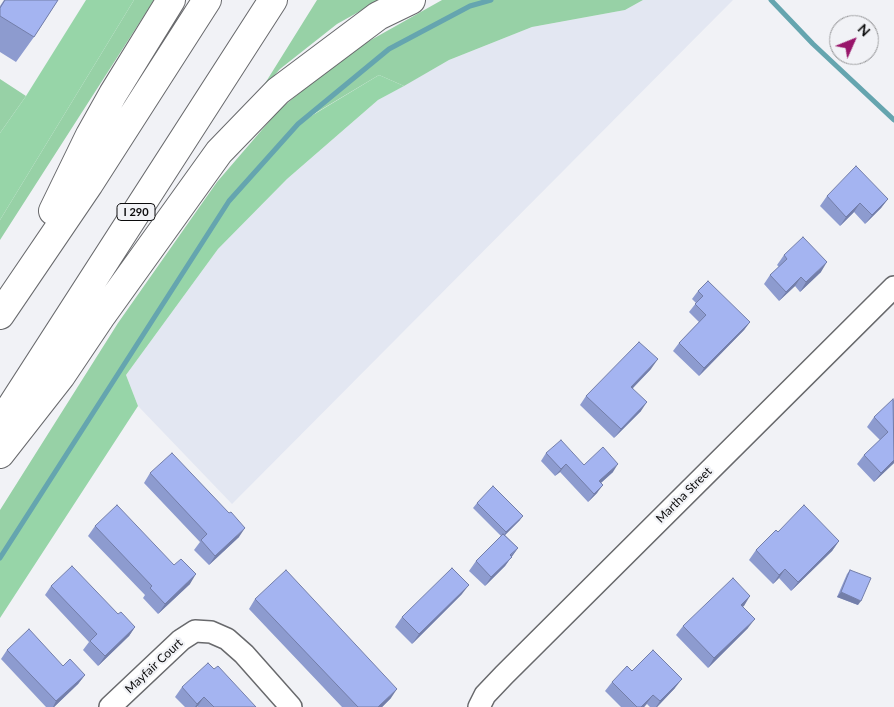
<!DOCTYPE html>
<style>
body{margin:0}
#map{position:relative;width:894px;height:707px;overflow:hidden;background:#f1f2f6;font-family:Lato,sans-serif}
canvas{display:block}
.north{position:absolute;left:829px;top:15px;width:50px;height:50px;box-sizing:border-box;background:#f1f2f6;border:1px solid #959698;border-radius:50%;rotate:46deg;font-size:14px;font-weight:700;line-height:20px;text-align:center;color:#0b0b0c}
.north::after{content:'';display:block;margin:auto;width:18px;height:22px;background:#98156a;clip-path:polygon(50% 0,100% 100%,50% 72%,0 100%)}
</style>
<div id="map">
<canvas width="894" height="707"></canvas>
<div class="north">N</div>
</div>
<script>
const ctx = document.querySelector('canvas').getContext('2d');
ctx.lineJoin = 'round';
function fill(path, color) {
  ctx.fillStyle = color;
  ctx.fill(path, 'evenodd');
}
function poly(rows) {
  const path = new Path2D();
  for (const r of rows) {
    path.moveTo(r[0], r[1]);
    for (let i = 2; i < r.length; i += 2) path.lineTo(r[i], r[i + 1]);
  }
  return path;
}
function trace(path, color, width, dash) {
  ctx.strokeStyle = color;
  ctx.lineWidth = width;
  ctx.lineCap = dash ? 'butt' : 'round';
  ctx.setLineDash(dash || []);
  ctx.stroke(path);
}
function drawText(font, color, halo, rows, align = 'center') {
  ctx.font = font + ' Lato,sans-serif';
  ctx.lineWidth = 4.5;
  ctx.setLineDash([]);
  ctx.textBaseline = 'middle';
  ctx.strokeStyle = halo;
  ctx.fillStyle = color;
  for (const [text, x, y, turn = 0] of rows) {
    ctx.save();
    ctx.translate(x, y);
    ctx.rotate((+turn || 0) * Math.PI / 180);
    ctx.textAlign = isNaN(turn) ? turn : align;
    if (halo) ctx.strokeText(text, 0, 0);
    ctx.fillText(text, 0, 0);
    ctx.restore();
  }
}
const built = poly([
 [643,0,733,0,232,504,138,406,126,375,218,249,287,179,378,100,449,60,532,27,625,10]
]);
const green = poly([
 [134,0,154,0,0,240,0,220],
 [317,0,380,0,337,24,280,69,259,93],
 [442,0,643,0,625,10,532,27,449,60,404,86,379,75,297,124,229,201,0,555,0,510,118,323,217,182,279,110,346,54],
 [0,79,26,96,0,133]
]);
const forest = poly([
 [86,0,134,0,0,220,0,133,26,96],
 [379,75,404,86,378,100,287,179,218,249,126,375,138,406,0,618,0,556,229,201,298,124]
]);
const stream = poly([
 [771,0,813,44,894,120],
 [0,558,229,201,298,124,389,49,470,6,491,0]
]);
const minor = poly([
 [110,707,181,640,195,631,211,632,227,639,244,654,291,707],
 [479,707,485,695,504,675,894,287]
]);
const highway = poly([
 [53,211,90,135,113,94,171,0],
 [0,315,89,184,207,0],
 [0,424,273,0],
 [0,454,61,376,102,315,219,152,278,91,378,16,411,0]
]);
const wall = poly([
 [4,0,58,0,34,37,16,62,0,52,0,6],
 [827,196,888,199,881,208,865,224,854,212,840,226,820,206],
 [784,255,821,272,800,292,795,286,779,301,764,284,770,275,779,267,777,265],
 [698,291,750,322,744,330,699,376,673,351,679,343,699,322,689,312,696,303,692,299],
 [651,369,633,388,641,411,614,438,580,405,586,396],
 [894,399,894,463,874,482,857,464,864,455,880,440,867,427,874,417],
 [546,453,584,465,613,472,601,483,597,493,588,502,560,472,555,476,541,461],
 [150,473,239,537,209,565,194,550,200,542,144,483],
 [477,503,520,520,505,535,518,548,505,566,485,586,469,571,476,561,501,536,473,508],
 [95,526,190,584,158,614,143,598,145,595,88,536],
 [778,532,839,541,832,551,791,591,779,578,773,584,749,560,756,550],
 [850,570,858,605,837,597,847,574],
 [51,586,118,614,135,627,129,636,98,666,83,650,89,642,45,595],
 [462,594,412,644,395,627,402,617],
 [255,599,391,698,382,707,342,707,249,609],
 [743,607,748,628,708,668,676,635,683,626],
 [7,650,63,666,85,675,78,684,54,707,46,707,1,659],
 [214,669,256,707,198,707,198,706,197,707,185,707,175,697,182,687],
 [632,671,675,688,657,707,650,707,647,704,644,707,621,707,605,691,612,682]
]);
const shadedWall = poly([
 [888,199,881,208,865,224,872,215],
 [860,203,854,212,840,226,846,217],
 [827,262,821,272,800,292,806,282],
 [801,277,795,286,779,301,786,292],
 [750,322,744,330,699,376,704,368],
 [658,359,651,369,625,396,631,387],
 [647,402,641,411,614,438,621,429],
 [894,460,894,463,874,482,881,473],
 [566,464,560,472,555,476,561,469],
 [618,464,613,472,594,489,599,481],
 [603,485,597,493,588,502,594,494],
 [523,516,520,520,503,537,506,532],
 [245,528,239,537,209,565,215,556],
 [839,541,832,551,791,591,798,582],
 [518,548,505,566,485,586,491,577],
 [785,569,779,578,773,584,779,575],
 [196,574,190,584,158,614,165,604],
 [469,585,462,594,412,644,419,634],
 [841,592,861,601,858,605,837,597],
 [750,596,744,606,734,614,741,605],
 [755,619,748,628,708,668,714,658],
 [135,627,129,636,98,666,105,656],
 [85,675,78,684,54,707,53,707,56,701],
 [682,679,675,688,657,707,656,707,660,701],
 [397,689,391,698,382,707,378,707],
 [653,695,644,707,641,707],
 [204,697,197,707,195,707,197,704]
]);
const building = poly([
 [5,0,58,0,34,37,0,16,0,8,5,0],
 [856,166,888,199,872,215,860,203,846,217,827,196,856,166],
 [803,237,827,262,806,282,801,277,786,292,770,275,787,259,784,255,803,237],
 [708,281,750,322,704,368,679,343,706,315,695,304,703,296,698,291,708,281],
 [639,342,658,359,631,387,647,402,621,429,586,396,639,342],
 [893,399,894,460,881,473,864,455,888,432,874,417,893,399],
 [561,440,584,465,603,447,618,464,599,481,603,485,594,494,566,464,561,469,546,453,561,440],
 [172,453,229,513,231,512,245,528,215,556,201,540,207,534,150,473,172,453],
 [493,486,523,516,506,532,477,503,493,486],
 [117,505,174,565,181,559,196,574,165,604,150,588,152,586,95,526,117,505],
 [804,505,839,541,798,582,785,569,779,575,756,550,776,530,778,532,804,505],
 [503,534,518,548,510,555,512,557,491,577,476,561,503,534],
 [72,566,118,614,121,612,135,627,105,656,90,641,97,634,51,586,72,566],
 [452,568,469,585,419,634,402,617,452,568],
 [286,570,397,689,378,707,358,707,255,599,286,570],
 [850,570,871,578,861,601,841,592,850,570],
 [733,578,750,596,741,605,755,619,714,658,683,626,733,578],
 [29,629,63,666,70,659,85,675,56,701,7,650,29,629],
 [653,650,682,679,660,701,653,695,641,707,637,707,612,682,627,666,632,671,653,650],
 [208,663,214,669,218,666,256,707,214,707,204,697,197,704,182,687,208,663]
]);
const shields = [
 [136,212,38]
];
const shieldNames = [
 ["I 290",136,212]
];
const streetNames = [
 ["Martha Street",684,495,-45],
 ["Mayfair Court",154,666,-43]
];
fill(built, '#e3e7f2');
fill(green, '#97d1a6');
fill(forest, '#97d5a8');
trace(stream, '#65a5af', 5);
trace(minor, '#68696c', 24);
trace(highway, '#68696c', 30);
trace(minor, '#fff', 21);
trace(highway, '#fff', 28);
fill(wall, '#8d9bcf');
fill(shadedWall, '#737ea9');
fill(building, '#a4b4f1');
trace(building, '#737ea9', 1);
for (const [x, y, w] of shields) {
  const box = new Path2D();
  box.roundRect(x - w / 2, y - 8.5, w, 17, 4);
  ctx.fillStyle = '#f1f2f6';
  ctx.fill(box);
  trace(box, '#0b0b0c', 1);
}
drawText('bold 11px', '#0b0b0c', null, shieldNames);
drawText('12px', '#0b0b0c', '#f1f2f6', streetNames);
</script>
